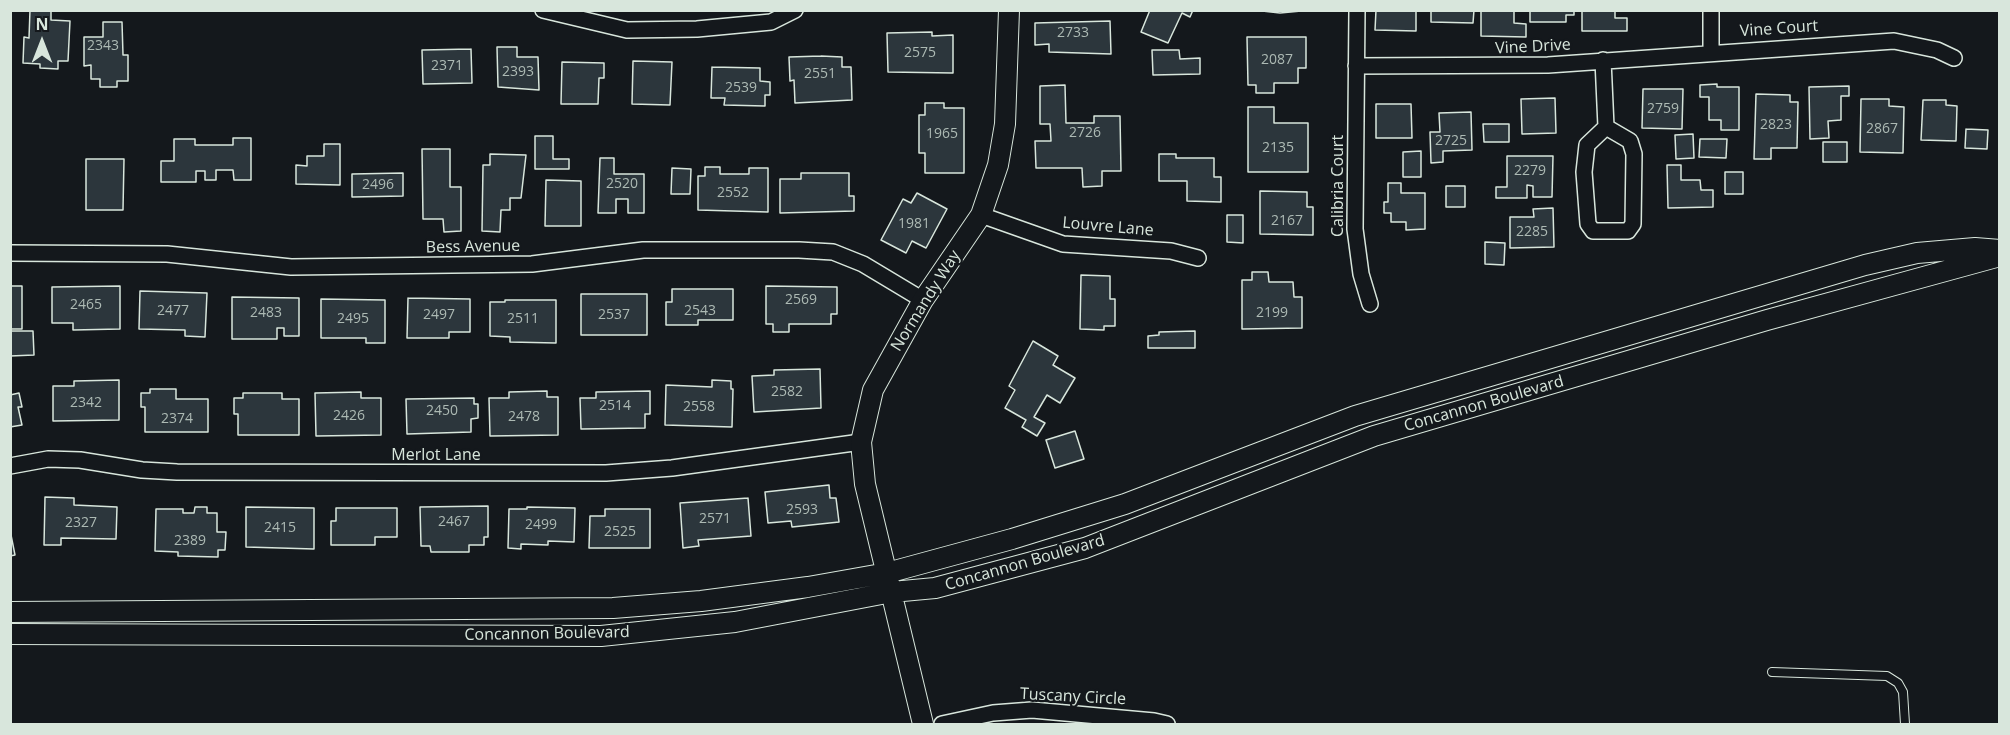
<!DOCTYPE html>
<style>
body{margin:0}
#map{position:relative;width:2010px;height:735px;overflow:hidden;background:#14181c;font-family:"Open Sans",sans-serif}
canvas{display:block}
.frame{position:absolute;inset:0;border:12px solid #d8e6dc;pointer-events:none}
.north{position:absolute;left:12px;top:12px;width:60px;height:60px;-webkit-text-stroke:4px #14181c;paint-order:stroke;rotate:0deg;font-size:16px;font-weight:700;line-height:24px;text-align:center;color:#d8e6dc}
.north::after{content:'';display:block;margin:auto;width:21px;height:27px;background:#d8e6dc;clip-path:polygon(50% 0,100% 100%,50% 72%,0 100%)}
</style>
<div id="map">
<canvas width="2010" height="735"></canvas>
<div class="frame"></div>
<div class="north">N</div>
</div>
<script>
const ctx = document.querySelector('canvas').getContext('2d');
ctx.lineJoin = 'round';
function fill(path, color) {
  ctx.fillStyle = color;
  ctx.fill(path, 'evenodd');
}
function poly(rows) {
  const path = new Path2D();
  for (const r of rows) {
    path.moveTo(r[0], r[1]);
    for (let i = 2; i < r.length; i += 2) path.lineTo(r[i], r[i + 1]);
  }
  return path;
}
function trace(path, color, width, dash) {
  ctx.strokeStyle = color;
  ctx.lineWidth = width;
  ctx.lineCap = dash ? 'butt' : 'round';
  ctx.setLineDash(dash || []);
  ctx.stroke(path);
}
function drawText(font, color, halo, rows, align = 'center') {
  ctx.font = font + ' "Open Sans",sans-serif';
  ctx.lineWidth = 4.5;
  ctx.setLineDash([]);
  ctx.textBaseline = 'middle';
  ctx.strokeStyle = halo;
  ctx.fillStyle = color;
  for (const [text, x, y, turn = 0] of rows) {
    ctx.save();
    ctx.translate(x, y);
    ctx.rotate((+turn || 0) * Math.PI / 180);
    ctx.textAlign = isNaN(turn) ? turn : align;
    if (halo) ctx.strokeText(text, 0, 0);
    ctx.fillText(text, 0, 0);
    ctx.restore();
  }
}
const building = poly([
 [30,10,51,10,51,20,70,21,68,61,58,61,58,69,40,68,40,64,23,63,24,37,29,38,30,10],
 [1150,10,1193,10,1190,17,1182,13,1168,43,1141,32,1150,10],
 [1253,10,1312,10,1280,13,1253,10],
 [1376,10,1416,10,1416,31,1375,30,1376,10],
 [1431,10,1474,10,1473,23,1431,22,1431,10],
 [1481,10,1514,10,1514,23,1526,24,1526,37,1481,36,1481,10],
 [1530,10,1574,10,1574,15,1566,15,1566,22,1530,22,1530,10],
 [1582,10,1615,10,1615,18,1627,18,1627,31,1582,31,1582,10],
 [1110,21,1111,54,1049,52,1049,44,1035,45,1035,23,1110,21],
 [103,22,122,22,123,55,128,55,128,81,117,81,117,87,100,87,100,79,91,79,91,65,84,66,84,37,103,37,103,22],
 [932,32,932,36,953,35,953,73,888,72,887,33,932,32],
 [1247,37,1306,37,1306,68,1298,68,1298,83,1274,83,1274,93,1256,93,1256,85,1248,85,1247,37],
 [497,47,517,47,517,57,538,57,539,90,498,87,497,47],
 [471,49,472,83,423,84,422,50,471,49],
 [1152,50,1179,50,1180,59,1200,58,1200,74,1153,75,1152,50],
 [821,56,842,57,842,67,851,67,852,100,795,103,794,80,790,81,789,57,821,56],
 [633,61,672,62,670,105,632,104,633,61],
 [562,62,604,63,604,78,599,78,598,104,561,104,562,62],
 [712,67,760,68,760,81,770,82,770,95,765,95,765,106,724,105,725,98,711,98,712,67],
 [1717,84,1717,87,1739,87,1739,130,1721,130,1721,120,1709,120,1709,97,1700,97,1700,85,1717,84],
 [1065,85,1066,123,1094,123,1094,116,1120,116,1121,171,1102,171,1102,186,1083,187,1082,168,1036,168,1035,141,1051,141,1050,124,1040,124,1040,86,1065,85],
 [1849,86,1849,96,1841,96,1841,120,1828,121,1829,138,1810,139,1809,87,1849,86],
 [1643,89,1683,89,1682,129,1642,128,1643,89],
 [1756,94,1790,95,1790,102,1798,102,1797,148,1771,148,1771,159,1754,159,1756,94],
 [1555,98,1556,133,1522,134,1521,99,1555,98],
 [1861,99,1889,99,1889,106,1904,107,1903,153,1860,152,1861,99],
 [1923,100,1946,100,1946,105,1957,106,1956,141,1921,140,1923,100],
 [925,103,944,103,944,108,964,108,964,173,925,173,925,153,919,153,919,115,925,115,925,103],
 [1376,104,1411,104,1412,138,1376,138,1376,104],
 [1248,107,1274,107,1274,123,1308,123,1308,172,1248,172,1248,107],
 [1471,112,1472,150,1443,151,1443,162,1431,163,1430,132,1440,132,1439,113,1471,112],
 [1483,124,1509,124,1509,142,1484,142,1483,124],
 [1966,129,1988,130,1987,149,1965,148,1966,129],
 [1693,134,1694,158,1676,159,1675,135,1693,134],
 [535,136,553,136,553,159,569,159,569,169,535,169,535,136],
 [233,138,251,138,251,180,234,180,233,170,216,170,216,180,205,180,205,171,196,171,196,182,161,182,161,161,174,161,174,139,195,139,195,145,233,145,233,138],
 [1700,139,1727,139,1726,158,1699,157,1700,139],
 [1823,142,1847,142,1847,162,1823,162,1823,142],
 [324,144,340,144,340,185,296,184,296,165,307,166,307,156,324,156,324,144],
 [422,149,450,149,450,187,461,187,461,231,444,232,443,219,423,219,422,149],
 [1421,151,1421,177,1403,177,1403,152,1421,151],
 [490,154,526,155,521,198,510,198,510,210,501,210,500,232,482,231,483,165,490,165,490,154],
 [1159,154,1176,154,1176,158,1214,158,1214,177,1221,177,1221,202,1187,201,1187,181,1159,181,1159,154],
 [1507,156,1553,156,1552,197,1533,197,1533,186,1527,185,1527,198,1496,198,1496,187,1507,187,1507,156],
 [600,158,614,158,614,174,644,174,644,213,628,213,628,199,616,199,616,213,598,213,600,158],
 [86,159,124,159,123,210,86,210,86,159],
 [1667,165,1681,165,1681,180,1700,180,1701,190,1713,190,1713,207,1668,208,1667,165],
 [705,167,720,167,720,174,749,174,749,168,768,168,768,212,698,210,698,176,705,176,705,167],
 [672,168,691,169,690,194,671,194,672,168],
 [1725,172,1743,172,1743,194,1725,194,1725,172],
 [403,173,403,196,352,197,352,174,403,173],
 [801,173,849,173,849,196,854,196,854,211,780,213,780,179,801,179,801,173],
 [546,180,581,181,581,226,545,226,546,180],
 [1388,183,1401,183,1401,193,1425,193,1425,229,1406,230,1406,222,1391,222,1391,213,1384,213,1384,202,1388,202,1388,183],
 [1446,186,1465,186,1465,207,1446,207,1446,186],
 [1260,191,1307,192,1307,207,1313,207,1313,235,1260,234,1260,191],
 [917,193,947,209,926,248,912,241,906,253,881,240,903,199,911,203,917,193],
 [1553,208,1554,247,1510,248,1510,217,1534,217,1533,209,1553,208],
 [1227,215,1243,215,1243,243,1227,242,1227,215],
 [1485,242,1505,243,1504,265,1485,264,1485,242],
 [1252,272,1268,272,1269,282,1293,282,1294,297,1302,297,1302,328,1242,329,1242,280,1252,280,1252,272],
 [1081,275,1110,276,1110,299,1115,299,1115,326,1104,326,1104,330,1080,329,1081,275],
 [10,286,22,286,22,329,10,329,10,286],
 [120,286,120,329,73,330,73,323,52,323,52,287,120,286],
 [766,286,837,287,837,314,831,314,831,324,789,324,789,332,773,332,773,324,766,324,766,286],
 [672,289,733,289,733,320,698,320,698,325,666,325,666,302,672,302,672,289],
 [140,291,207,293,205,337,185,336,185,330,139,329,140,291],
 [581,294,647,294,647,335,581,335,581,294],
 [232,297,299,298,299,336,284,336,284,328,277,328,277,339,232,339,232,297],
 [408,298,470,299,470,332,449,332,449,338,407,338,408,298],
 [321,299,385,300,385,343,366,343,366,338,321,338,321,299],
 [505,300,556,300,556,343,510,342,510,337,490,336,490,302,505,302,505,300],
 [10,331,33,331,34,355,10,356,10,331],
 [1195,331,1195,348,1148,348,1148,336,1159,335,1159,332,1195,331],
 [1033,341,1058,356,1053,365,1075,378,1060,403,1047,395,1034,417,1045,423,1037,436,1022,427,1026,420,1005,408,1015,390,1009,386,1033,341],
 [820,369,821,408,754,412,752,376,774,375,774,370,820,369],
 [119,380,119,420,53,421,53,386,74,386,74,381,119,380],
 [712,380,731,381,731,389,733,389,732,427,665,425,666,385,712,387,712,380],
 [150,389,176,389,176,399,208,399,208,432,145,432,145,407,141,407,141,393,150,393,150,389],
 [547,391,547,397,558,397,558,435,490,436,489,398,509,398,509,392,547,391],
 [650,391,650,414,645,414,645,428,581,429,580,398,596,398,596,392,650,391],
 [361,392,361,398,381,398,381,435,316,436,315,393,361,392],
 [19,393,22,407,18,407,22,425,10,427,10,395,19,393],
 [243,393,282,393,282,399,299,399,299,435,238,435,238,414,234,414,234,398,243,398,243,393],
 [474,398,474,404,478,404,478,418,471,419,471,432,407,434,406,399,474,398],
 [1075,431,1084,459,1055,468,1046,440,1075,431],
 [829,485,830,498,836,498,839,522,792,527,791,521,768,523,765,492,829,485],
 [45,497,74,498,74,505,117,507,116,539,61,538,61,545,44,545,45,497],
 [748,498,751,536,698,540,699,546,683,548,680,503,748,498],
 [488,506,488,537,484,537,484,545,469,545,469,552,431,552,430,546,421,546,420,507,488,506],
 [195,507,207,507,207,513,217,513,217,532,226,532,225,550,218,550,218,557,178,556,178,552,155,551,156,509,183,509,183,513,194,513,195,507],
 [246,507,314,508,314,549,246,547,246,507],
 [527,507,575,508,574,542,548,541,548,545,521,544,521,549,508,548,509,509,527,509,527,507],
 [336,508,397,508,397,537,375,537,375,545,331,545,331,521,336,521,336,508],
 [605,509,650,509,650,548,589,548,590,516,605,516,605,509],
 [10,530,15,555,10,556,10,530]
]);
const lane = poly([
 [1772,672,1887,676,1898,683,1903,692,1905,724]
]);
const street = poly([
 [543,10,627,30,697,29,771,22,795,10],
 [1357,10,1355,229,1361,274,1370,304],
 [1711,52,1711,10],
 [1603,60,1606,127],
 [1356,66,1548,65,1894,41,1937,50,1954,58],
 [1606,127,1630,141,1634,154,1633,224,1628,231,1593,231,1588,224,1584,172,1587,145,1606,127],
 [981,215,1063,244,1171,251,1198,258],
 [10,253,167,254,291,267,532,264,643,250,799,250,833,252,863,264,923,300],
 [10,466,48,459,80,460,142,470,177,472,606,473,672,468,861,442],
 [942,724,993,713,1032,710,1154,721,1167,724]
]);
const secondary = poly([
 [10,612,613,608,701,601,808,587,887,573,1012,539,1125,504,1355,416,1865,265,1917,253,1975,248,2000,250],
 [10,634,601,636,735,622,892,592,935,588,1085,548,1374,436,1767,320,2000,256],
 [923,724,865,484,861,442,873,390,923,300,981,215,998,165,1005,124,1009,10]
]);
const numberNames = [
 ["2733",1073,33],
 ["2343",103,46],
 ["2575",920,53],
 ["2087",1277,60],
 ["2371",447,66],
 ["2393",518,72],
 ["2551",820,74],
 ["2539",741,88],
 ["2759",1663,109],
 ["2823",1776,125],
 ["2867",1882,129],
 ["2726",1085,133],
 ["1965",942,134],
 ["2725",1451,141],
 ["2135",1278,148],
 ["2279",1530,171],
 ["2520",622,184],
 ["2496",378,185],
 ["2552",733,193],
 ["2167",1287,221],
 ["1981",914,224],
 ["2285",1532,232],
 ["2569",801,300],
 ["2465",86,305],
 ["2477",173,311],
 ["2543",700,311],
 ["2483",266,313],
 ["2199",1272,313],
 ["2497",439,315],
 ["2537",614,315],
 ["2495",353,319],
 ["2511",523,319],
 ["2582",787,392],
 ["2342",86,403],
 ["2514",615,406],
 ["2558",699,407],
 ["2450",442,411],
 ["2426",349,416],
 ["2478",524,417],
 ["2374",177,419],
 ["2593",802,510],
 ["2571",715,519],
 ["2467",454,522],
 ["2327",81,523],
 ["2499",541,525],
 ["2415",280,528],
 ["2525",620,532],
 ["2389",190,541]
];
const streetNames = [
 ["Vine Court",1779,29,-4],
 ["Vine Drive",1533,47,-3],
 ["Calibria Court",1338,186,-90],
 ["Louvre Lane",1108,227,5],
 ["Bess Avenue",473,247,-1],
 ["Normandy Way",926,301,-58],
 ["Concannon Boulevard",1484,404,-16],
 ["Merlot Lane",436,455],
 ["Concannon Boulevard",1025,563,-16],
 ["Concannon Boulevard",547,634,-1],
 ["Tuscany Circle",1073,697,3]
];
fill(building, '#2c363c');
trace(building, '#d8e6dc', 1.5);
trace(lane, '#d8e6dc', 10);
trace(street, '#d8e6dc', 18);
trace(secondary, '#d8e6dc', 22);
trace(lane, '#14181c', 8);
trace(street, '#14181c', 15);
trace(secondary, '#14181c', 20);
drawText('14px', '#adbab4', null, numberNames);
drawText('16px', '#d8e6dc', '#14181c', streetNames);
</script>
